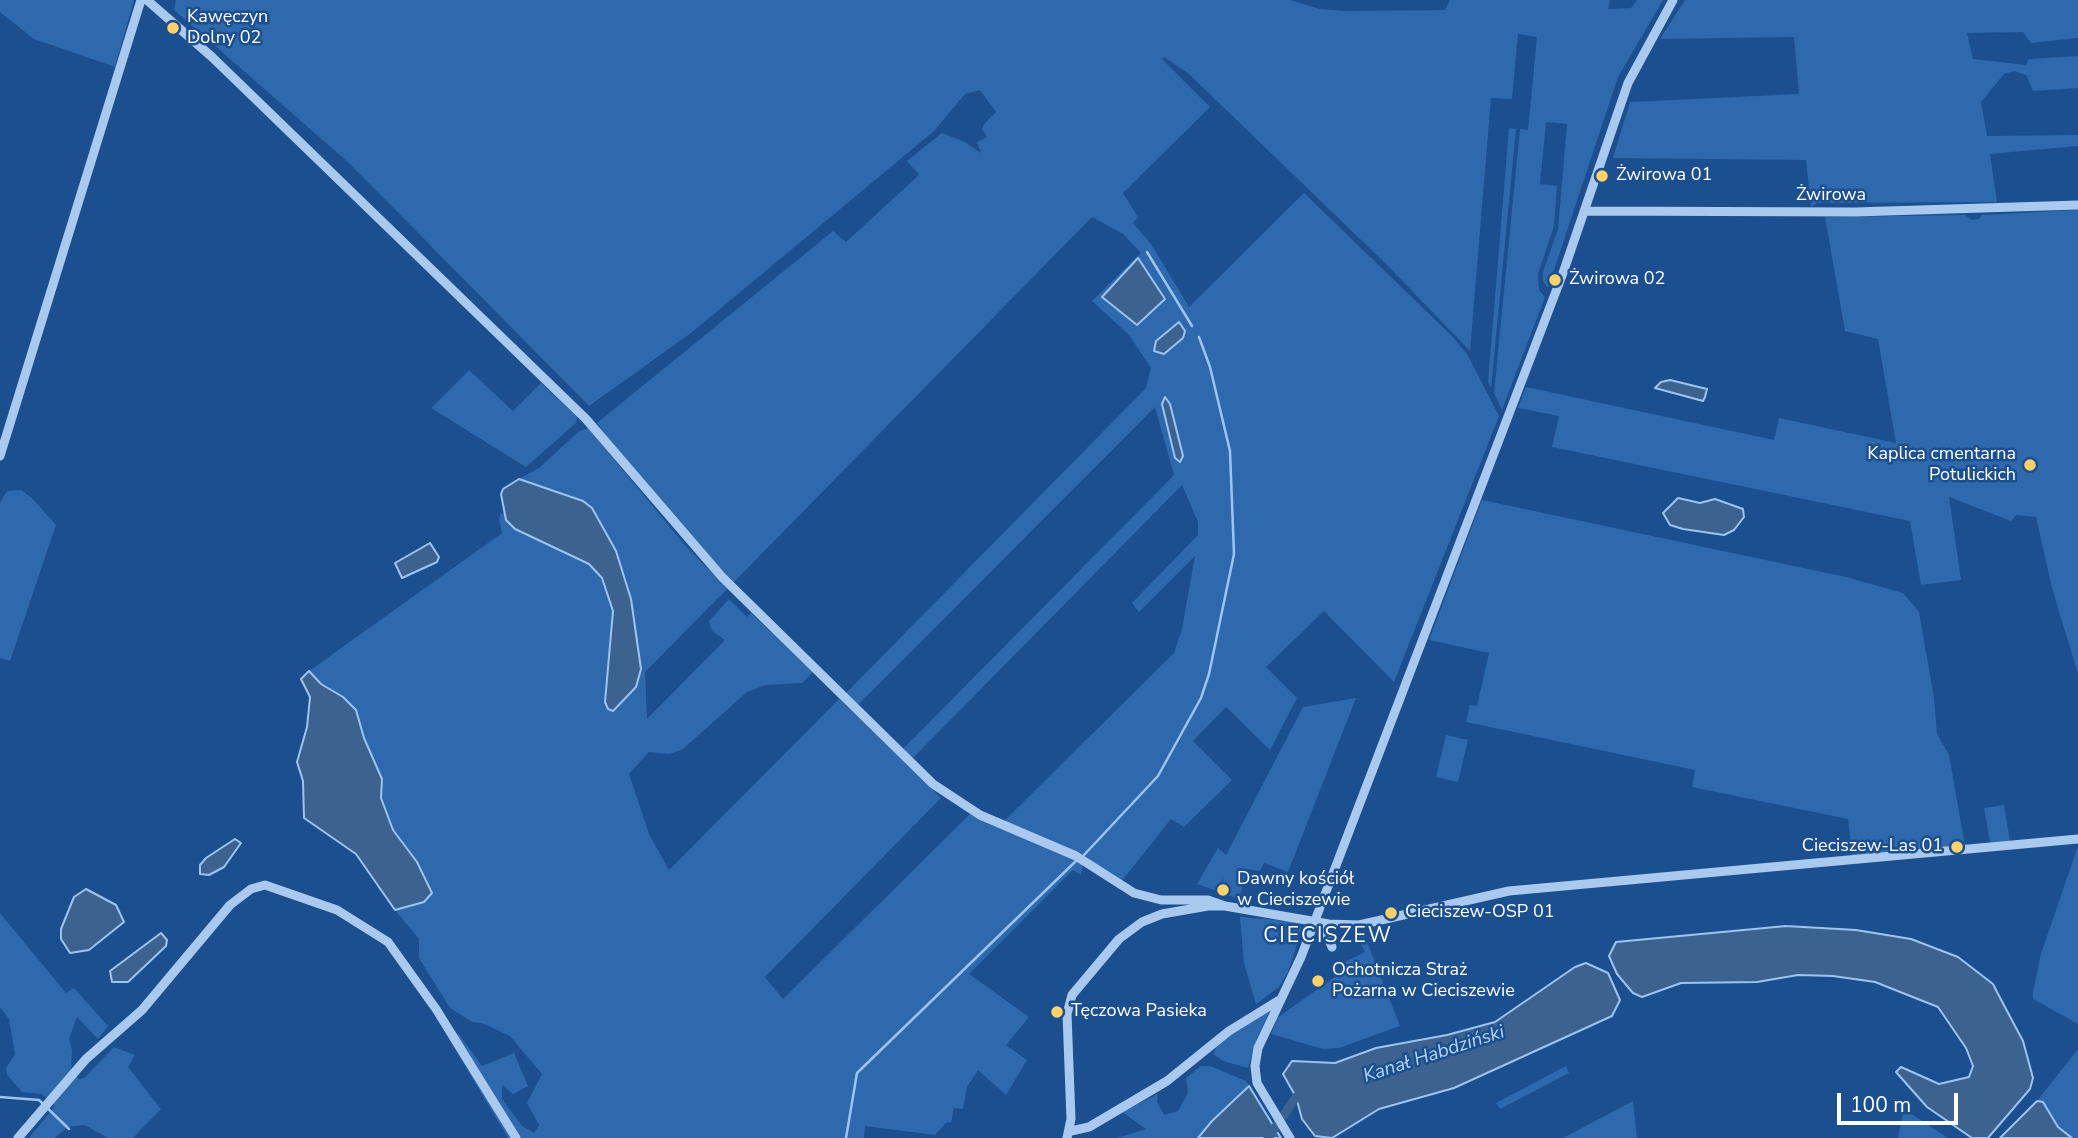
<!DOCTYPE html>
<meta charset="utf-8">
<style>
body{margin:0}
#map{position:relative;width:2078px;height:1138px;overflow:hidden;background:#1b4f8f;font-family:"Nunito Sans",sans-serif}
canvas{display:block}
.scale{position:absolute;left:1837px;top:1093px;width:121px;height:32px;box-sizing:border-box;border:4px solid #fff;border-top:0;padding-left:9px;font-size:21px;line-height:24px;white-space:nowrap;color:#fff;-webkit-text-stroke:5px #1b4f8f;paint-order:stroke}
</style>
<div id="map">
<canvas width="2078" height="1138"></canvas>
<div class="scale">100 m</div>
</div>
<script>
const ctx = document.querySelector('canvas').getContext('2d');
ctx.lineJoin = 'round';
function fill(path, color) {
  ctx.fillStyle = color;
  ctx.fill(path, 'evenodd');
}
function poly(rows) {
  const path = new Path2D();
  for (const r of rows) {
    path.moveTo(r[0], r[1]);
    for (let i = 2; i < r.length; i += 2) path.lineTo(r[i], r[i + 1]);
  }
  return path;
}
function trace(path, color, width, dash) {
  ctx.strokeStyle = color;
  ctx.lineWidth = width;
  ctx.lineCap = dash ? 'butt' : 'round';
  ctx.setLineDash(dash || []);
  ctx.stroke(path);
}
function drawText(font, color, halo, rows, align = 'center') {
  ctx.font = font + ' "Nunito Sans",sans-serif';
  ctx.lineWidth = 5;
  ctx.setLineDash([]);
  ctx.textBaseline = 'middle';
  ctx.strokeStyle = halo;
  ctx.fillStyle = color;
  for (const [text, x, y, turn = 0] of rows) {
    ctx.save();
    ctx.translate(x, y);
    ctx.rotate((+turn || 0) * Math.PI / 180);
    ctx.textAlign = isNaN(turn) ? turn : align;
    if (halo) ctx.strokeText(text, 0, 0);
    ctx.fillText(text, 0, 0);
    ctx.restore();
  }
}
const green = poly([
 [0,0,134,0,115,67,34,39,0,12],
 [176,0,1290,0,1320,9,1346,11,1445,10,1450,0,1610,0,1608,9,1631,8,1637,0,1663,0,1618,77,1548,288,1543,281,1543,272,1558,229,1567,124,1546,122,1540,184,1557,186,1554,226,1538,274,1539,290,1545,297,1502,410,1494,393,1520,129,1528,130,1537,37,1518,34,1512,99,1491,98,1470,351,1388,266,1189,74,1164,57,1162,59,1210,107,1123,193,1138,217,1133,223,1151,244,1189,307,1304,193,1452,336,1467,354,1499,416,1394,682,1324,611,1266,667,1297,698,1270,750,1226,707,1193,741,1232,780,1184,827,1171,819,1121,882,1078,852,1003,822,1174,653,1182,629,1195,556,1139,612,1132,603,1198,535,1198,522,1182,485,911,760,901,751,1174,475,1155,407,856,707,844,695,1146,388,1151,368,1129,335,1092,301,1141,253,1123,234,1092,217,732,584,617,452,597,423,833,231,846,242,919,175,907,161,942,133,965,142,981,153,977,142,987,137,982,129,984,124,996,112,980,90,965,94,934,131,691,333,589,406,349,163,174,10],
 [1138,258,1165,299,1137,325,1102,296],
 [1685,0,2078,0,2078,38,2031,43,2023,32,1967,33,1973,59,2026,65,2029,59,2078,56,2078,88,2033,91,2026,75,2014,71,2004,74,1981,102,1987,136,2078,135,2078,146,1990,154,1997,202,1817,203,1811,207,1806,160,1613,158,1630,102,1799,94,1794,37,1660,39],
 [1509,128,1516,129,1491,388,1488,382],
 [2078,210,2078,674,2052,588,2036,517,2016,515,2011,521,1949,497,1961,580,1921,585,1910,521,1552,447,1559,416,1518,408,1526,387,1774,440,1779,418,1896,443,1878,339,1845,331,1825,217,1965,215,1972,220,1979,219,1982,215],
 [469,370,513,411,541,383,577,417,576,423,526,467,431,408],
 [588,428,684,544,727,589,645,672,647,719,725,640,712,631,709,621,729,599,747,617,751,613,813,672,802,683,766,685,747,692,683,749,670,754,649,752,629,774,649,834,669,870,839,699,941,798,765,977,783,999,970,814,1033,839,1083,864,1081,875,1073,870,969,974,1029,1017,1006,1045,1027,1060,1006,1095,978,1070,967,1087,963,1109,954,1108,951,1123,947,1122,935,1135,865,1126,864,1138,508,1138,449,1039,458,1033,482,1066,514,1053,528,1086,513,1094,502,1085,502,1099,522,1126,534,1133,539,1125,527,1103,542,1074,510,1036,482,1023,472,1022,450,1008,419,958,419,939,395,910,423,902,417,862,393,830,381,798,382,779,364,738,356,710,343,697,321,684,309,671,502,533,499,518,500,514,505,513,506,520,515,529,589,564,601,578,613,611,605,702,635,623,626,578,572,496,519,479,539,468,578,432],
 [21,490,32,498,56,525,10,661,0,658,0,503,7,491],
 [1482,500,1846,577,1903,593,1919,612,1934,698,1937,734,1949,755,1965,846,1852,856,1848,819,1692,787,1695,770,1466,722,1470,705,1477,706,1489,653,1429,640],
 [1356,698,1288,872,1264,863,1260,871,1247,869,1239,899,1219,892,1224,876,1217,891,1197,884,1218,848,1226,855,1303,707],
 [1446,735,1468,740,1458,782,1436,777],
 [2004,805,2010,841,1990,843,1984,808],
 [2078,846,2078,1024,2033,999,2033,992,2041,954],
 [0,913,66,993,74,988,108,1026,98,1039,77,1017,69,1039,72,1050,71,1072,79,1079,84,1078,114,1047,135,1055,128,1067,161,1109,133,1138,108,1138,85,1125,67,1127,55,1138,29,1138,55,1106,42,1094,22,1092,7,1075,6,1068,15,1054,9,1019,0,1007],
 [1240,917,1299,922,1302,928,1288,972,1279,987,1256,1004,1244,963],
 [1364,934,1400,1026,1339,1048,1323,1049,1271,1034,1277,1018,1339,974,1347,967,1345,962,1365,952,1357,937],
 [1271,1009,1257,1038,1248,1068,1223,1061,1213,1054,1219,1042],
 [2078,1049,2078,1138,2072,1138,2058,1127,2043,1102,2037,1101],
 [1201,1066,1210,1066,1246,1081,1249,1086,1198,1138,1117,1138,1146,1129,1122,1112,1158,1094,1157,1102,1164,1115,1178,1111,1188,1093,1186,1078],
 [1566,1066,1569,1073,1500,1109,1496,1103],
 [1633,1101,1637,1138,1563,1138],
 [1904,1109,1907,1111,1948,1138,1898,1138]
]);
const water = poly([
 [1138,258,1165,299,1137,325,1102,297,1138,258],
 [1179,322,1185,331,1183,338,1164,354,1154,351,1156,341,1179,322],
 [1670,380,1707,389,1705,397,1703,401,1655,388,1661,382,1670,380],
 [1165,397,1170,404,1183,456,1180,462,1175,458,1162,404,1165,397],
 [519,479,583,501,592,508,616,551,631,599,641,669,636,687,613,711,608,709,605,702,613,611,602,578,589,564,515,529,506,520,501,494,503,489,519,479],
 [1678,498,1700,503,1715,499,1743,509,1744,517,1734,530,1724,535,1683,529,1670,525,1663,513,1678,498],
 [430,543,439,557,437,562,402,578,395,563,430,543],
 [309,671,321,684,343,697,356,710,364,738,382,779,381,798,393,830,417,862,432,893,424,902,395,910,356,854,304,818,303,781,297,762,307,727,310,697,301,679,309,671],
 [235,839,241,843,224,867,209,875,200,874,200,865,206,858,235,839],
 [86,889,116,905,124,922,89,950,70,953,61,939,61,929,74,897,86,889],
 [1786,926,1856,930,1911,939,1958,957,1993,984,1997,992,2023,1041,2033,1078,2030,1089,1988,1138,1972,1138,1927,1107,1896,1072,1901,1067,1939,1084,1969,1077,1973,1066,1966,1048,1938,1007,1875,982,1833,976,1798,975,1757,982,1681,983,1642,997,1633,993,1617,974,1609,956,1616,942,1786,926],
 [161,933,167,940,166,946,128,982,112,982,110,971,161,933],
 [1586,963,1608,973,1620,1000,1612,1016,1454,1088,1379,1109,1332,1138,1315,1136,1302,1119,1296,1097,1283,1074,1292,1061,1335,1063,1376,1048,1447,1035,1495,1022,1575,967,1586,963],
 [1249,1086,1281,1138,1198,1138,1212,1121,1249,1086],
 [2037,1101,2043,1102,2058,1127,2072,1138,2000,1138,2037,1101]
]);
const stream = poly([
 [1147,252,1192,326],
 [1084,855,1158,776,1201,698,1209,674,1234,554,1230,451,1210,367,1199,337],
 [0,1097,39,1100,69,1129],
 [846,1138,857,1073,1076,861]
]);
const canal = poly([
 [1268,1138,1296,1097,1307,1094]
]);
const minor = poly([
 [147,0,212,57,586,419,722,577,933,784,980,815,1076,856,1134,893,1161,900,1208,900,1225,906],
 [1585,211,1855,212,2078,205],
 [0,456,141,0],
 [1325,930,1332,947],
 [1071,1131,1089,1127,1167,1081,1229,1031,1281,999],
 [18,1138,86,1059,142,1010,230,905,251,889,265,885,337,910,388,942,436,1009,516,1138],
 [1067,1138,1071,1119,1067,1014,1072,995,1119,939,1142,922,1162,914,1208,906,1225,906,1329,924,1359,925,1509,891,2078,839],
 [1290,1138,1257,1083,1255,1066,1258,1048,1301,957,1563,273,1628,83,1673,0]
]);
const markers = [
 [173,28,7,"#ffd166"],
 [1602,176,7,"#ffd166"],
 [1555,280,7,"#ffd166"],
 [2030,465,7,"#ffd166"],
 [1957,847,7,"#ffd166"],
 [1223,890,7,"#ffd166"],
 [1391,913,7,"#ffd166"],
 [1318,981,7,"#ffd166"],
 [1057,1012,7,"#ffd166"]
];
const poiNames = [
 ["Kawęczyn",187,18],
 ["Dolny 02",187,39],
 ["Żwirowa 01",1616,176],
 ["Żwirowa 02",1569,280],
 ["Kaplica cmentarna",2016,455,"right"],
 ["Potulickich",2016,476,"right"],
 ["Cieciszew-Las 01",1943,847,"right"],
 ["Dawny kościół",1237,880],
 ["w Cieciszewie",1237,901],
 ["Cieciszew-OSP 01",1405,913],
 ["Ochotnicza Straż",1332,971],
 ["Pożarna w Cieciszewie",1332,992],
 ["Tęczowa Pasieka",1071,1012]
];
const streetNames = [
 ["Żwirowa",1831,196]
];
const waterNames = [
 ["Kanał Habdziński",1434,1055,-18]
];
const quarterNames = [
 ["CIECISZEW",1328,937]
];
fill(green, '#2e69ad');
fill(water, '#3c6290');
trace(water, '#9cc4f0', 2);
trace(stream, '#9cc4f0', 2.5);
trace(canal, '#3c6290', 9);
trace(minor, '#a9c9ee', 9);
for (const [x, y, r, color] of markers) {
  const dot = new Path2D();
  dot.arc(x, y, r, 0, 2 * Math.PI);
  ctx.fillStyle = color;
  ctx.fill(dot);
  trace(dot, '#1b4f8f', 2.5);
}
drawText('18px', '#fff', '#1b4f8f', poiNames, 'left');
drawText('18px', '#fff', '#1b4f8f', streetNames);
drawText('italic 19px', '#b5d3f5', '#1b4f8f', waterNames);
ctx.letterSpacing = '2px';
drawText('21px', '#fff', '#1b4f8f', quarterNames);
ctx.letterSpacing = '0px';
</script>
